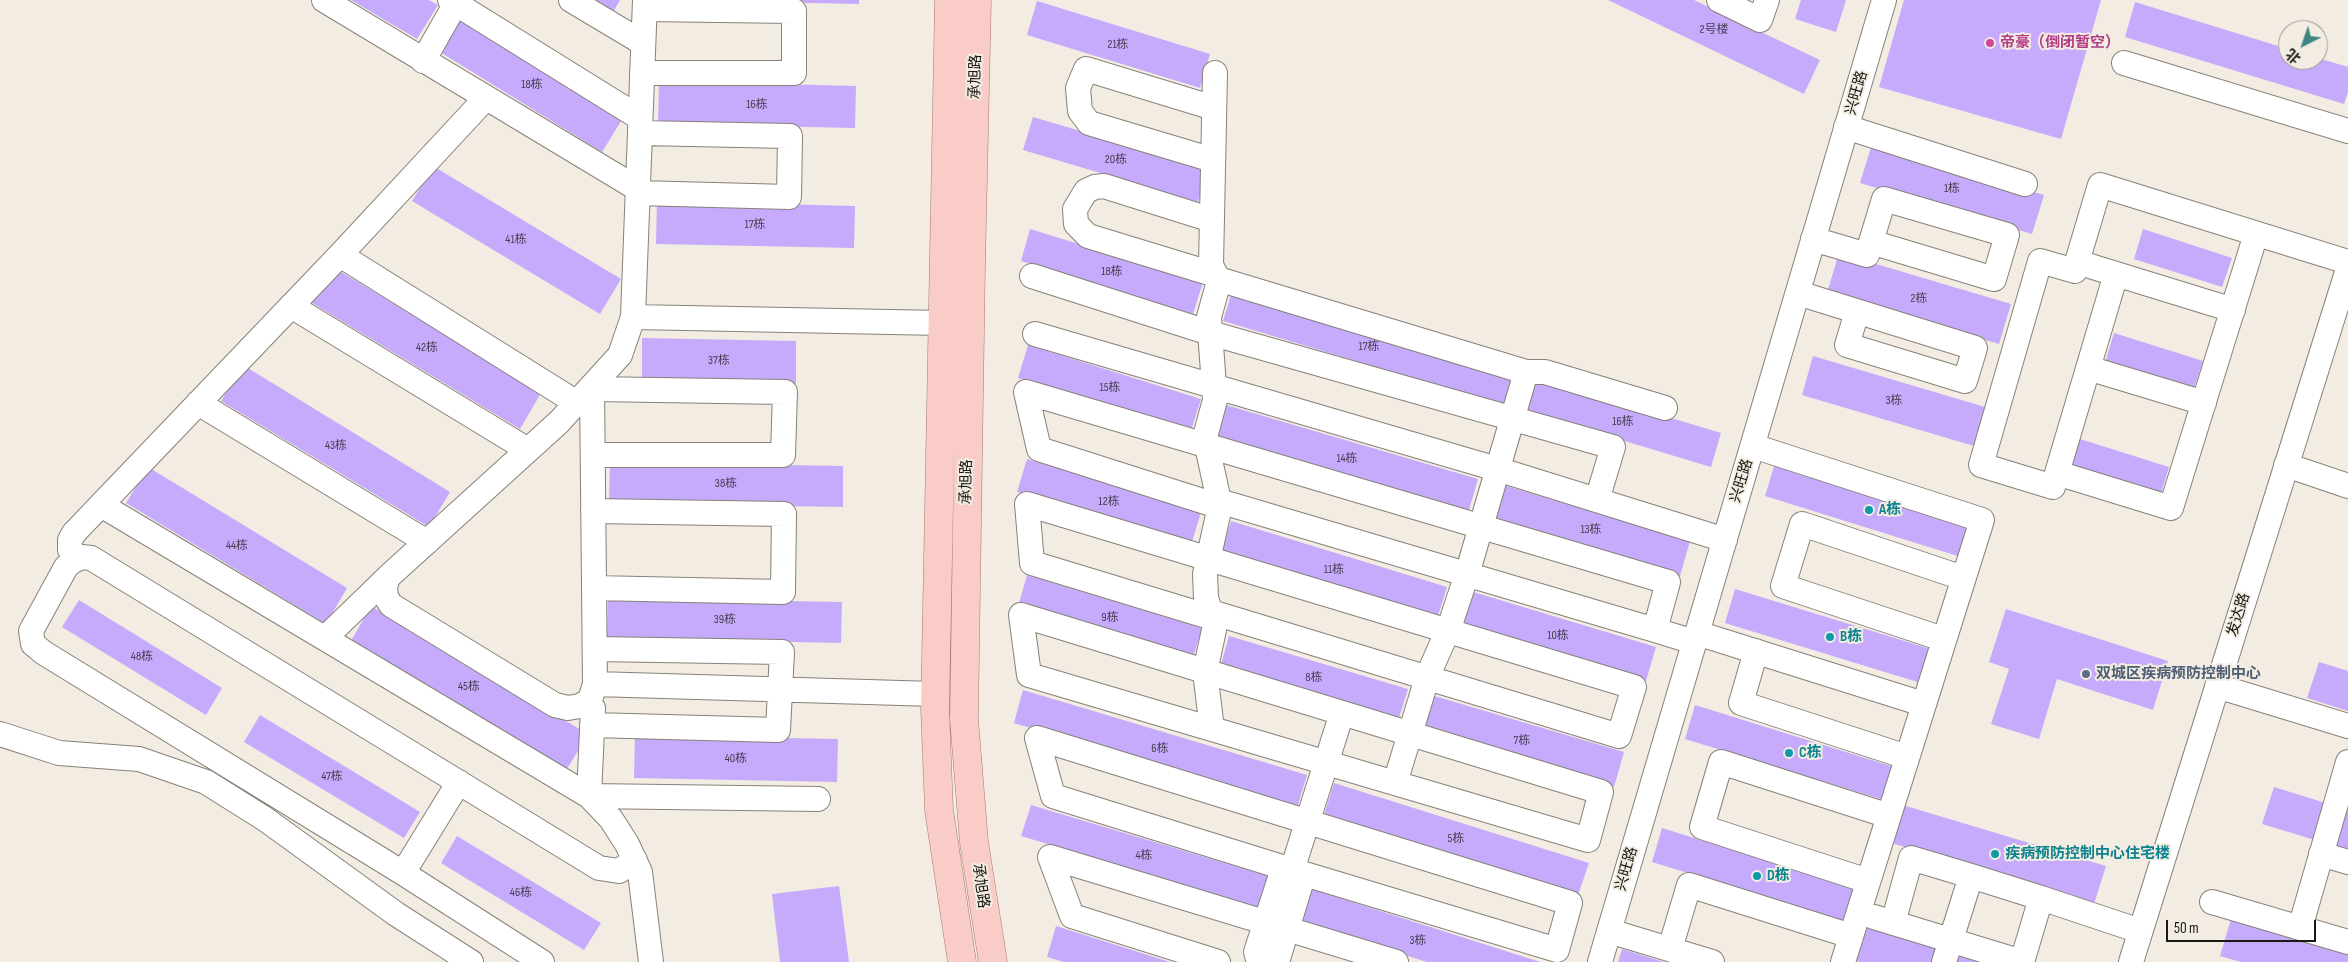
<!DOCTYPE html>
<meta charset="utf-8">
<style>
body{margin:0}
#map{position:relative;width:2348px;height:962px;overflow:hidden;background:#f2ece2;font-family:"Sofia Sans Condensed","Noto Sans SC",sans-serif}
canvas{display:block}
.north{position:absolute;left:2278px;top:20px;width:50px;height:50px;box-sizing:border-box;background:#f2ece2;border:1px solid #9c9790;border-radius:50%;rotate:221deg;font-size:14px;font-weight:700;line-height:20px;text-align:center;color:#1a1814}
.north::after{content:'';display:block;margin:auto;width:18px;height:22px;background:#3f8682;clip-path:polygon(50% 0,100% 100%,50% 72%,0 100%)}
.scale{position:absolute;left:2166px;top:920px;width:150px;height:22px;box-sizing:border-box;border:2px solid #1a1814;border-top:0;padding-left:6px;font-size:15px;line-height:18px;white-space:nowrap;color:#1a1814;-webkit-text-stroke:4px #f2ece2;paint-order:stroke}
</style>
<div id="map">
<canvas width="2348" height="962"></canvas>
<div class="north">北</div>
<div class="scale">50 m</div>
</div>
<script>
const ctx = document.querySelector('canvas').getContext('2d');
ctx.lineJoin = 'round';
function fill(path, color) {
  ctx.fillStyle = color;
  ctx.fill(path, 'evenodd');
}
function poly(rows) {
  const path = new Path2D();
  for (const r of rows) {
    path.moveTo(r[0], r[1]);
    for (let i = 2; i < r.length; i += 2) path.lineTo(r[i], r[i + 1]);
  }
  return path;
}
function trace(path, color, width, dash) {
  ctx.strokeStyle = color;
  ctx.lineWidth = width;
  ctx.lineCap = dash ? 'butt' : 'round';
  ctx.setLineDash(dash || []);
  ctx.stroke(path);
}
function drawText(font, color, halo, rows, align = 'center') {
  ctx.font = font + ' "Sofia Sans Condensed","Noto Sans SC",sans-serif';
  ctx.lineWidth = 4;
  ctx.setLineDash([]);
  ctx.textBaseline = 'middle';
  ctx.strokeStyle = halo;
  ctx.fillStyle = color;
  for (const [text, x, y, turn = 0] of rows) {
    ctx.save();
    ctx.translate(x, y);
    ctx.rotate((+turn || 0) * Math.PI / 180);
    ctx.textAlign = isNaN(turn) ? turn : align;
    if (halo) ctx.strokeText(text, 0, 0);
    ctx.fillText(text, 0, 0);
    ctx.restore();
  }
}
const building = poly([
 [351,0,429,0,438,5,417,39],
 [589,0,620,0,612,14],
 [763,0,859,0,859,4,763,2],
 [1608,0,1694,0,1820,60,1804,94],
 [1801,0,1846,0,1836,32,1795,19],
 [1904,0,2101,0,2061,139,1879,87],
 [1037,1,1210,54,1200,88,1027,35],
 [2135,2,2288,49,2288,60,2318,60,2318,58,2348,67,2348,92,2344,104,2125,37],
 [461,18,623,118,602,152,440,52],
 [659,81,856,86,855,128,658,124],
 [1033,117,1208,169,1198,202,1023,150],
 [1872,144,2044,195,2032,234,1860,183],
 [433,166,621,279,600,314,412,201],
 [657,201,855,206,854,248,656,244],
 [1030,229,1203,282,1193,314,1021,261],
 [2143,229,2232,258,2222,287,2134,259],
 [1839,253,2011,304,1999,344,1827,293],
 [333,267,541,393,520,429,312,303],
 [1233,288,1516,372,1506,406,1223,321],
 [2114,333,2203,361,2193,391,2105,363],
 [642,338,796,341,796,384,642,381],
 [1028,345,1201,399,1191,431,1018,378],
 [1813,356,1985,407,1974,446,1802,395],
 [243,365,450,492,429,527,221,401],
 [1535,377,1721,433,1711,467,1525,411],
 [1226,405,1478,479,1468,513,1216,438],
 [2080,439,2169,467,2160,497,2071,469],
 [1027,459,1201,512,1191,545,1017,492],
 [610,462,843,466,843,507,609,503],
 [1775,463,1974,524,1964,558,1765,496],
 [148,467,347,588,326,624,126,503],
 [1503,485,1690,541,1680,576,1493,520],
 [1231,521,1447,587,1437,619,1221,554],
 [1027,575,1202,628,1192,661,1018,607],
 [1735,589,1934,650,1924,684,1725,623],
 [1470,591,1656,647,1646,681,1460,625],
 [608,598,842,602,841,643,607,638],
 [79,600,222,688,206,715,62,627],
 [371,606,588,734,567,769,351,641],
 [2006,609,2168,661,2153,710,2057,679,2039,739,1991,724,2009,669,1989,662],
 [1229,636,1408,689,1398,721,1220,668],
 [2319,662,2348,671,2348,711,2307,698],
 [1023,690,1307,775,1297,808,1014,723],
 [1431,695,1624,752,1614,787,1421,729],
 [1695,705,1894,767,1884,800,1685,739],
 [260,715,420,812,404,838,244,742],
 [635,735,838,739,837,782,634,778],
 [1334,783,1589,863,1578,895,1324,815],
 [2274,787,2348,810,2348,850,2262,824],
 [1896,803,2106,866,2094,904,1885,841],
 [1031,805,1268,876,1258,907,1021,836],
 [1662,828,1861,890,1851,923,1652,862],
 [457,836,601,923,584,950,441,863],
 [839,886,849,962,780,962,772,894],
 [1305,887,1540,962,1427,962,1294,920],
 [2232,916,2348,951,2348,962,2241,962,2220,956],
 [1858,921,1983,962,1859,962,1847,958],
 [1056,926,1170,962,1064,962,1047,957],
 [1622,949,1664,962,1618,962]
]);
const minor = poly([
 [324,0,638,189],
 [450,0,640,118],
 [571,0,643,43],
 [1719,0,1760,20,1767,0],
 [423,61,456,3],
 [2124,63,2348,131],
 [642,73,794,73,794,11,645,9],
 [1846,127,2025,184],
 [1213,160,1089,123,1080,111,1078,88,1086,69,1214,108],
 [638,193,789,197,790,136,640,133],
 [1212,220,1104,186,1095,187,1086,191,1075,209,1076,224,1088,236,1216,275],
 [1813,239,1867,255,1884,199,2007,235,1994,279,1871,242],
 [340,255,577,403],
 [2116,274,2057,473,2171,508,2256,234],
 [1032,276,1210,333,1613,447,1597,500],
 [1218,279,1526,372,1545,372,1665,408],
 [1798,293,1975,348,1965,381,1847,345,1857,312],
 [291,306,528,450],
 [2233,310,2077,262,2100,185,2348,262],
 [633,317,942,323],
 [1035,334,1497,469,1725,540],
 [2088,368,2204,403],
 [592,389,785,392,783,455,593,455],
 [198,403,427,542],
 [1753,446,1982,520,1843,962],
 [2286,465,2348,486],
 [2057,473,2053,487,1981,465,2040,261,2075,271,2077,262],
 [101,505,589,796,611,819,627,844,640,872,651,962],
 [1218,506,1039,449,1026,392,1668,582,1655,630,1219,501],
 [593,511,784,514,783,592,594,588],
 [75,560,70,550,70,540,74,533,340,255,485,99],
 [388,577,385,587,386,597,391,605,555,705,568,708,580,706,590,700,595,684,592,386],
 [1211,612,1619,736,1634,687,1027,504,1032,563,1213,618],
 [1021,615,1601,792,1588,840,1029,675,1021,615],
 [1655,630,1694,642],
 [1697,633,1923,704],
 [325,638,388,577,559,422,620,355,633,317,645,0],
 [1943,639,1783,586,1802,524,1963,578],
 [1756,651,1741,703,1907,757],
 [595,684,935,694],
 [2217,686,2348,726],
 [592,725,778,730,782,652,595,649],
 [1212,729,1205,672,1215,625,1206,598,1205,574,1218,515,1219,501,1205,437,1215,400,1209,317,1219,281,1211,265,1215,73],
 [0,734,59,753,139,759,206,782,265,819,396,914,471,962],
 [1037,738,1570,903,1557,950,1298,872,1053,796,1037,738],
 [1395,783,1428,675,1449,628,1468,571,1526,372],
 [589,796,818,799],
 [589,796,593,708],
 [2321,854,2348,862],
 [403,873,459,782],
 [1868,881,1702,827,1721,762,1889,816],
 [2041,898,2140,931],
 [2212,902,2348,942],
 [1874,917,2022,962],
 [1893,923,1911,858,1971,876,2041,898,2022,962],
 [2300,928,2348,762],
 [1609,931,1712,962],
 [1670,949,1689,885,1851,936],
 [542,962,403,873,44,653,33,644,31,631,66,567,73,561,82,557,91,558,599,868,619,871,635,860],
 [1218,962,1072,916,1050,857,1396,962],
 [1259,962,1256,952,1282,872,1294,864,1342,713],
 [1277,962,1302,880,1294,864],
 [1600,962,1884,0],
 [1944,962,1971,876],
 [2131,962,2348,269]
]);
const major = poly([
 [949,0,935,709,939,810,962,962],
 [977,0,971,267,964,719,974,842,993,962]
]);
const markers = [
 [1990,43,5,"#d1479c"],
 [1869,510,5,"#0f9aa8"],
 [1830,637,5,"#0f9aa8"],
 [2086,674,5,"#5c6f8a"],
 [1789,753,5,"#0f9aa8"],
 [1995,854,5,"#0f9aa8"],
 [1757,876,5,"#0f9aa8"]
];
const numberNames = [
 ["2号楼",1714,30],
 ["21栋",1118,45],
 ["18栋",532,85],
 ["16栋",757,105],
 ["20栋",1116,160],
 ["1栋",1952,189],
 ["17栋",755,225],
 ["41栋",516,240],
 ["18栋",1112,272],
 ["2栋",1919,299],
 ["17栋",1369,347],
 ["42栋",427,348],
 ["37栋",719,361],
 ["15栋",1110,388],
 ["3栋",1894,401],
 ["16栋",1623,422],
 ["43栋",336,446],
 ["14栋",1347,459],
 ["38栋",726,484],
 ["12栋",1109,502],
 ["13栋",1591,530],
 ["44栋",237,546],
 ["11栋",1334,570],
 ["9栋",1110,618],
 ["39栋",725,620],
 ["10栋",1558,636],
 ["48栋",142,657],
 ["8栋",1314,678],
 ["45栋",469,687],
 ["7栋",1522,741],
 ["6栋",1160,749],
 ["40栋",736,759],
 ["47栋",332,777],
 ["5栋",1456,839],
 ["4栋",1144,856],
 ["46栋",521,893],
 ["3栋",1418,941]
];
const hotelNames = [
 ["帝豪（倒闭暂空）",2000,43]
];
const streetNames = [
 ["承旭路",976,77,-89],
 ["兴旺路",1857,93,-74],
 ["兴旺路",1742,481,-73],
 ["承旭路",967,482,-89],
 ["发达路",2239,615,-73],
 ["兴旺路",1627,869,-74],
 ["承旭路",980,886,82]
];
const cultureNames = [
 ["A栋",1879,510],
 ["B栋",1840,637],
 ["C栋",1799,753],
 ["疾病预防控制中心住宅楼",2005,854],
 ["D栋",1767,876]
];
const serviceNames = [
 ["双城区疾病预防控制中心",2096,674]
];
fill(building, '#c6aafc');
trace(minor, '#878178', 26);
trace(major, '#a87770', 29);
trace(minor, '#fff', 24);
trace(major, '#f9ccc7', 28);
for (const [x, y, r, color] of markers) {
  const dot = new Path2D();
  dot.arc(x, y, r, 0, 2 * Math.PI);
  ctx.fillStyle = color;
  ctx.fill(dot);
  trace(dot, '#f2ece2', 2);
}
drawText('12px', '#453c4e', null, numberNames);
drawText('bold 15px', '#b23c85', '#f2ece2', hotelNames, 'left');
drawText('15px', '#1a1814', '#f2ece2', streetNames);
drawText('bold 15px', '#0d838f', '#f2ece2', cultureNames, 'left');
drawText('bold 15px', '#4e5e75', '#f2ece2', serviceNames, 'left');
</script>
